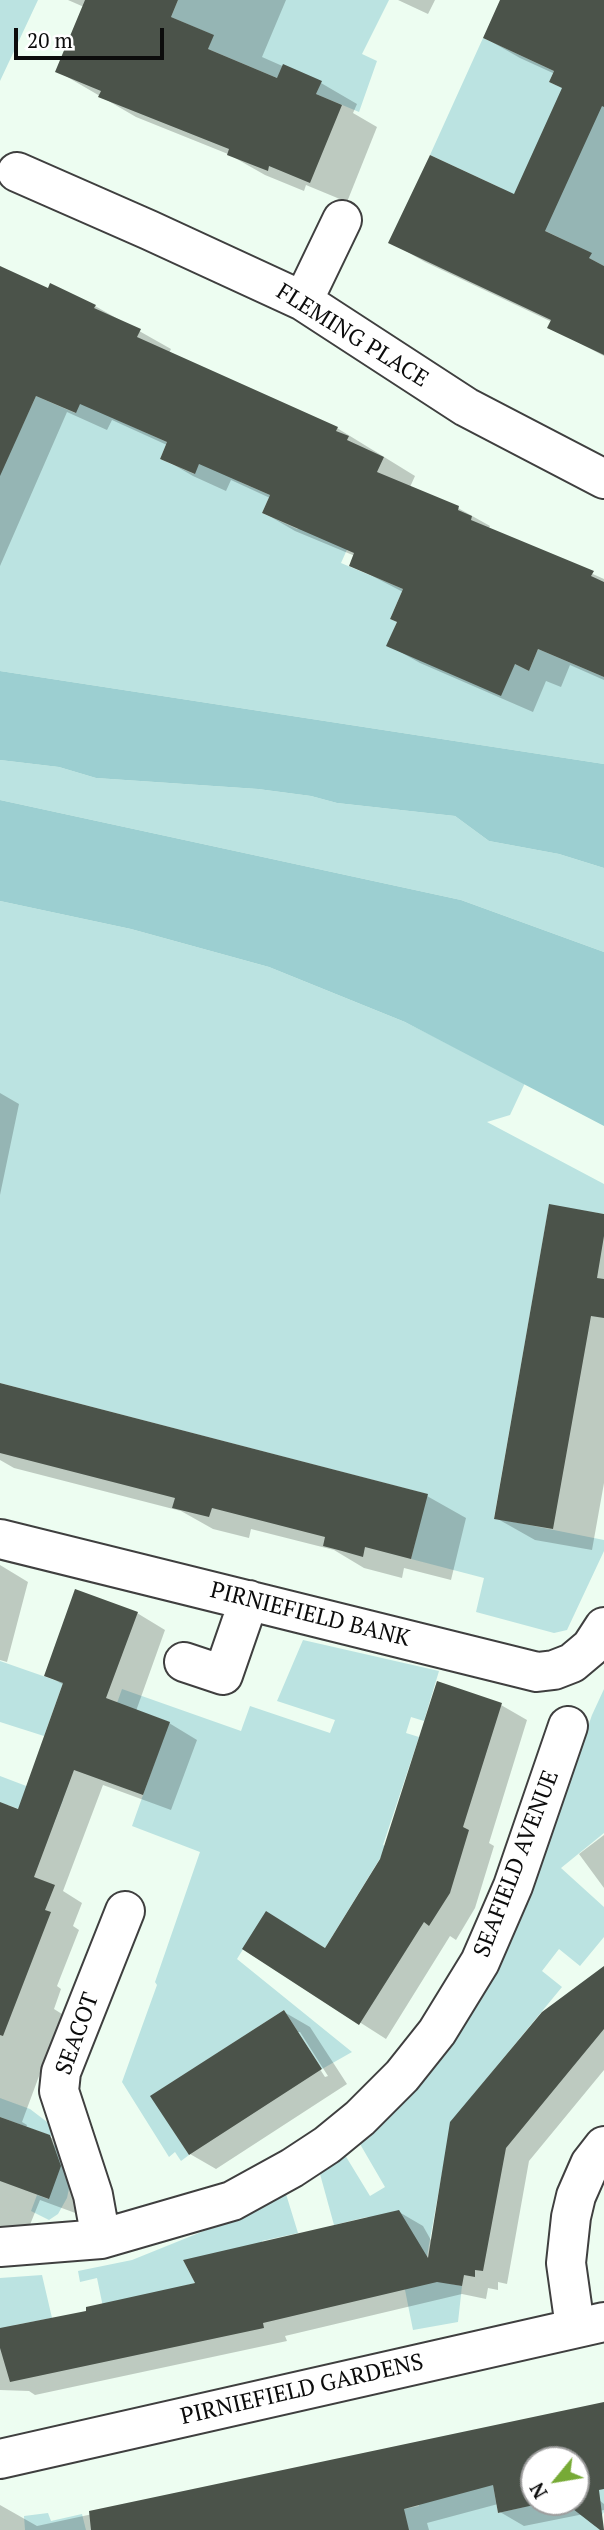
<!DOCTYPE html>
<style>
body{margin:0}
#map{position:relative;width:604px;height:2530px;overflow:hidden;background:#edfdf1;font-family:"PT Serif",serif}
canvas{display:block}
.north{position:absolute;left:520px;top:2446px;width:70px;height:70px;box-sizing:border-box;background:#fff;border:2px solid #9e9e9e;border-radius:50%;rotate:240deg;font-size:19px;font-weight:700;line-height:28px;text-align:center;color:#0c0c0c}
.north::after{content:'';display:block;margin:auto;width:24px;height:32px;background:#77aa36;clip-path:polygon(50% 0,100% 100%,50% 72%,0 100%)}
.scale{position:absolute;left:14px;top:28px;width:150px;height:32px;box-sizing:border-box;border:4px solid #0c0c0c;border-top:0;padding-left:9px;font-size:21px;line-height:24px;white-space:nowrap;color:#0c0c0c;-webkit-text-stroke:5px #fff;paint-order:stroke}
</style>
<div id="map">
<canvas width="604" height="2530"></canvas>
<div class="north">N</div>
<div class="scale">20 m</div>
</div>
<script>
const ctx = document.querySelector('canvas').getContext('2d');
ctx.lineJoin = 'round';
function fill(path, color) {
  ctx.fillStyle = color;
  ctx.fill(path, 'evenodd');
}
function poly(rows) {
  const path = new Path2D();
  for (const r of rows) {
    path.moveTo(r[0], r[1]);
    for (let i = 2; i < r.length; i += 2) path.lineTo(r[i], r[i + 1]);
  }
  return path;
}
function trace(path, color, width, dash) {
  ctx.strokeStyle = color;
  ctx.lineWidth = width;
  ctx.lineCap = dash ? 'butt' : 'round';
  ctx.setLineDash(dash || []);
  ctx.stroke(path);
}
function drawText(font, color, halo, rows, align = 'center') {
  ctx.font = font + ' "PT Serif",serif';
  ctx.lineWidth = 7;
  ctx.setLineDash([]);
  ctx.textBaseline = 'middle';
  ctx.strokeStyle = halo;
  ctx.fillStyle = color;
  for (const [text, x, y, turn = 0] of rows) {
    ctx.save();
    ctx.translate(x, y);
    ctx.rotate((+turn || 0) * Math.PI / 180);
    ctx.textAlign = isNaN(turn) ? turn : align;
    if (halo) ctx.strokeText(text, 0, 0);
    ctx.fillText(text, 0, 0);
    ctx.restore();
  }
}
const green = poly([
 [0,0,38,0,0,81],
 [178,0,389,0,362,54,377,61,359,112,316,94,321,82,277,78,208,49,213,35,171,17],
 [483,38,554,71,549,82,576,94,604,94,604,266,589,258,591,253,525,221,501,188,430,155],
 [84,393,120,421,167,442,160,459,194,474,202,457,240,482,270,495,262,513,297,529,358,525,341,563,403,589,390,619,397,622,387,646,515,664,529,671,538,649,604,677,604,764,0,671,0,474,36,396,75,413],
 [0,760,59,767,96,778,258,789,311,796,337,803,455,816,489,841,559,854,604,868,604,952,461,900,0,800],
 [0,901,131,929,269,967,405,1022,525,1083,510,1115,487,1122,604,1184,604,1214,549,1205,494,1518,604,1540,604,1551,567,1630,554,1633,476,1612,484,1578,411,1559,427,1494,0,1383],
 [303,1640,439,1671,424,1721,411,1717,406,1733,419,1737,383,1845,387,1847,325,1948,266,1912,237,1959,352,2052,322,2069,284,2010,151,2096,189,2155,181,2161,175,2152,169,2157,122,2082,157,1985,155,1982,200,1852,132,1826,169,1722,117,1703,122,1689,241,1731,250,1706,330,1733,335,1720,277,1701],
 [0,1661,63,1683,44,1736,0,1722],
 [604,1689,604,1833,561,1868,604,1907,604,1937,580,1966,559,1949,542,1971,562,1987,473,2095,444,2162,423,2278,462,2286,458,2322,413,2330,394,2235,367,2217,334,2225,320,2174,345,2155,370,2196,385,2187,360,2144,370,2137,401,2103,553,1827,592,1715],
 [0,1776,63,1800,54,1822,8,1805,0,1825],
 [0,2098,30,2109,55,2128,71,2179,67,2198,58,2214,49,2220,31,2211,37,2195,48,2199,46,2168,57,2138,0,2117],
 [286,2194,298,2233,262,2241,267,2262,183,2260,195,2283,103,2307,97,2278,80,2282,78,2271,132,2260,241,2216],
 [42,2275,52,2318,15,2325,0,2337,0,2278],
 [604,2462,604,2512,595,2526,600,2530,405,2530,404,2509,419,2506,414,2484,493,2485,498,2513,524,2507,519,2480,535,2503,576,2502,593,2464],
 [48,2513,51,2521,82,2514,86,2530,25,2530,24,2516]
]);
const forest = poly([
 [0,671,604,764,604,868,559,854,489,841,455,816,337,803,311,796,258,789,96,778,59,767,0,760],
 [0,800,461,900,604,952,604,1126,405,1022,269,967,131,929,0,901]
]);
const shadow = poly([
 [68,0,286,0,262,57,321,83,357,104,353,113,377,127,347,202,306,185,304,191,265,175,228,154,136,117,57,71,84,7],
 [398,0,435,0,428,14],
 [502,0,586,0,604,8,604,356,549,327,552,322,425,262,390,242,515,197,563,88,555,74,520,58,485,38],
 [0,276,50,291,51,286,95,306,171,349,169,353,337,428,415,476,410,487,458,508,490,526,489,528,604,579,604,680,570,665,561,687,546,681,533,712,420,663,388,645,399,622,403,592,351,565,355,556,295,531,264,513,270,498,231,480,226,491,193,476,162,458,167,445,112,420,107,430,67,412,0,566],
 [0,1093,19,1104,0,1195],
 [604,1216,604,1483,592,1550,535,1540,496,1518],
 [0,1385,427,1496,466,1518,451,1580,404,1568,402,1578,364,1568,334,1550,251,1529,249,1538,213,1529,181,1511,14,1468,0,1460],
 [0,1565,28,1582,7,1662,0,1660],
 [137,1613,165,1630,136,1711,169,1723,197,1740,171,1810,103,1785,63,1891,82,1903,73,1926,79,1930,57,1986,61,1989,54,2009,62,2014,22,2122,27,2125,26,2128,50,2137,79,2154,78,2214,40,2200,25,2237,0,2228,0,1830,19,1811,64,1685,46,1675],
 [501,1705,527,1720,489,1843,494,1846,475,1908,456,1940,450,1936,386,2039,245,1949,326,1950],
 [604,1835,604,1888,579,1854],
 [604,1985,604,2070,529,2161,507,2284,498,2282,498,2290,488,2288,486,2299,462,2294,285,2336,287,2341,35,2395,29,2391,0,2390,0,2330,88,2312,198,2284,399,2212,423,2226,432,2242],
 [284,2012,310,2027,347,2084,216,2169,190,2154],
 [296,2032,300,2032,328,2076,325,2077],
 [604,2404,604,2480,580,2485,604,2504,604,2510,524,2526,500,2512,498,2504,427,2523,429,2530,0,2530,0,2505,37,2526],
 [534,2460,576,2460,576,2502,534,2502]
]);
const building = poly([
 [85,0,178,0,171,17,214,35,208,49,277,78,283,64,322,81,316,94,342,105,310,183,269,166,268,171,227,155,229,149,98,97,101,91,55,72],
 [500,0,604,0,604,107,602,106,545,231,592,253,589,258,604,266,604,355,547,328,551,320,388,243,430,155,514,194,562,88,549,82,554,71,483,38],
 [0,266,48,288,50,283,96,305,94,308,141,329,137,337,338,427,336,431,349,436,347,440,384,457,377,472,459,506,458,510,472,516,471,520,594,571,591,576,604,582,604,677,538,649,529,671,515,664,501,696,386,646,397,622,390,619,403,589,349,566,354,553,262,513,270,495,199,464,195,474,160,459,167,442,80,404,76,413,36,396,0,476],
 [549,1204,604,1214,604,1236,597,1278,604,1279,604,1318,591,1316,553,1529,494,1519],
 [0,1383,428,1494,411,1559,365,1547,363,1557,342,1551,323,1546,325,1537,212,1508,209,1517,172,1508,175,1498,0,1453],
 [75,1589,138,1612,106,1698,170,1722,143,1795,74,1770,34,1877,55,1885,45,1910,51,1912,3,2036,0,2035,0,1802,18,1809,63,1683,44,1676],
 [437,1681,502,1703,463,1827,469,1830,450,1893,429,1926,424,1922,359,2025,242,1949,266,1911,325,1948,380,1859],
 [604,1966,604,2029,506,2148,483,2271,475,2270,475,2277,464,2275,462,2286,437,2282,263,2323,264,2328,10,2382,0,2348,0,2328,86,2311,86,2307,195,2283,183,2260,399,2210,428,2258,450,2122,542,2012],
 [284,2010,322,2069,189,2155,150,2096],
 [0,2117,50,2135,61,2166,49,2199,0,2181],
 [604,2402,604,2489,599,2490,604,2530,600,2530,564,2502,576,2502,576,2460,534,2460,534,2505,498,2513,493,2485,404,2509,409,2530,91,2530,89,2511]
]);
const minor = poly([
 [17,172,149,230,303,301,466,407,604,479],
 [303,301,342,220],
 [0,1539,537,1672,554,1670,572,1663,591,1647,604,1627],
 [184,1662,223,1675,249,1600],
 [101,2239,93,2195,59,2091,61,2072,125,1911],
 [0,2247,101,2239,232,2201,292,2168,327,2145,360,2118,402,2076,437,2032,480,1962,513,1886,568,1726],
 [575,2327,566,2263,571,2217,576,2196,590,2164,604,2146],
 [0,2459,604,2322]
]);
const streetNames = [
 ["FLEMING PLACE",352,336,32],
 ["PIRNIEFIELD BANK",310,1615,14],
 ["SEAFIELD AVENUE",517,1864,-69],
 ["SEACOT",78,2034,-70],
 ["PIRNIEFIELD GARDENS",302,2390,-13]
];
fill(green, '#bbe3e1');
fill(forest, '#9ccfd1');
fill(shadow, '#0003');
fill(building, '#4b534a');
trace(minor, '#3f3f3f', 42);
trace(minor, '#fff', 38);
drawText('23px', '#0c0c0c', '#fff', streetNames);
</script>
